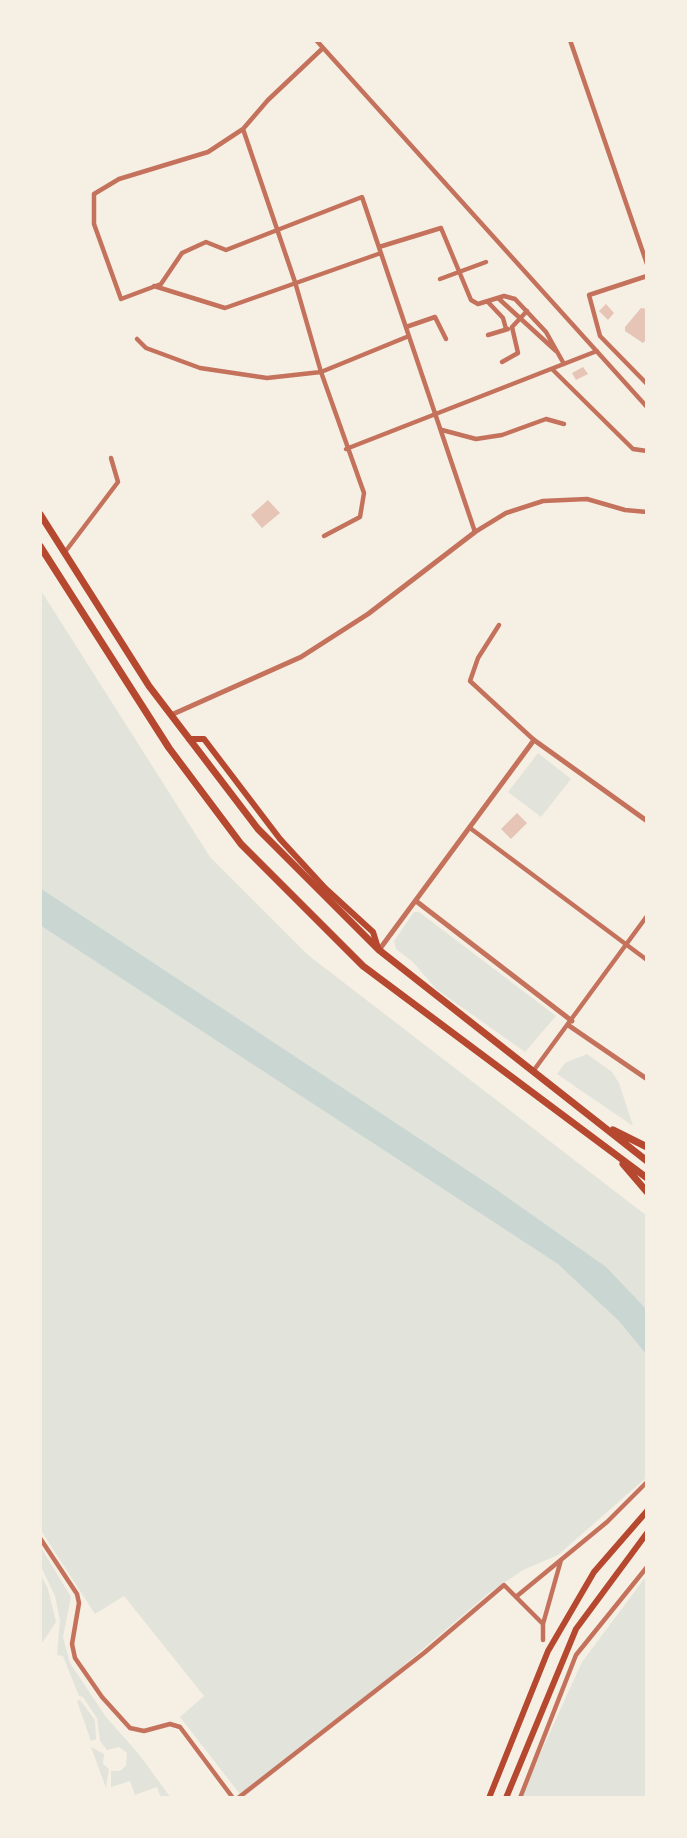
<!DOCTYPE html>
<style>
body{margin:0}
#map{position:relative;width:687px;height:1838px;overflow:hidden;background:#f6efe4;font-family:"Fira Sans Condensed",sans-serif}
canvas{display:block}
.frame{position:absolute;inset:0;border:42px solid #f6efe4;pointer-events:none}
</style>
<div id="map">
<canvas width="687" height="1838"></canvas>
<div class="frame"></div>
</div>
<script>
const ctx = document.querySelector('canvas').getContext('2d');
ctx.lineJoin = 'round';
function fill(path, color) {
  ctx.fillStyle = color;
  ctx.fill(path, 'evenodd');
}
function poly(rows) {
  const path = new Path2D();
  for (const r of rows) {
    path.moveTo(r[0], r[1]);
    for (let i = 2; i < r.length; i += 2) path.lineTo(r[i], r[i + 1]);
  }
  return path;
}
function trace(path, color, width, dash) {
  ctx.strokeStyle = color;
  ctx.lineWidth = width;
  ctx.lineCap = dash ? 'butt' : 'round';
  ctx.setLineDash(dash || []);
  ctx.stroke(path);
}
const green = poly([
 [40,589,210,857,308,955,647,1216,647,1477,558,1555,523,1570,489,1593,330,1728,243,1798,180,1717,204,1696,124,1596,95,1614,40,1529],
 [538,753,571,779,541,817,508,792],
 [414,912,419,912,556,1016,525,1052,436,989,413,962,396,949,394,941],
 [587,1054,612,1072,619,1083,633,1126,557,1074,565,1063],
 [40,1546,71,1597,63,1637,70,1663,106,1717,138,1753,171,1798,161,1798,157,1787,135,1795,130,1781,111,1787,111,1771,120,1771,126,1766,127,1753,119,1747,107,1750,100,1741,97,1718,83,1697,79,1696,63,1656,57,1655,60,1620,55,1596,40,1565],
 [40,1573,48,1589,56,1622,40,1646],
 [647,1575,647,1798,520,1798,582,1662],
 [80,1700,95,1720,96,1739,91,1741,77,1701],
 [91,1747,104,1754,103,1764,109,1769,106,1788]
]);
const water = poly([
 [40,888,494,1188,606,1267,647,1310,647,1355,619,1321,558,1264,40,925]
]);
const building = poly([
 [606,304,614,313,608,320,599,311],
 [641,308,647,309,647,339,643,343,625,331,625,327],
 [583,367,588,374,576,380,572,373],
 [268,500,280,513,262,528,251,515],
 [517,813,527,823,511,839,501,829]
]);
const minor = poly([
 [316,40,647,407],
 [570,40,647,264],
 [323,48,268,100,243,129,208,152,119,179,94,194,94,224,121,299,161,284,182,253,206,242,226,250,362,197,475,532,506,513,543,501,587,499,625,510,647,512],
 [243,129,295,282,321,372,364,493,360,517,324,536],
 [379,247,441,228,471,300,478,304,504,296,515,299,546,332,564,364],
 [647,276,589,295,600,336,647,384],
 [440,279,486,262],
 [154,286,225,308,381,253],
 [498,298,556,351],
 [488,302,503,318,506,329],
 [406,327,435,317,446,339],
 [488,335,508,329],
 [137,339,146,348,200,368,267,378,321,372,409,336],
 [502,362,518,353,512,327,527,311],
 [552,369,633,449,647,451],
 [442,430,476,439,502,435,546,419,564,424],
 [346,449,597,351],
 [65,552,118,482,111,458],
 [499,625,478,658,470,681,534,740],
 [470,828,647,960],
 [534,1070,647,916],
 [40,1538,77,1594,79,1603,72,1644,75,1658,102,1697,130,1728,144,1731,170,1724,180,1727,233,1798],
 [517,1596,607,1522,647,1482],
 [543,1640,543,1624,561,1560],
 [238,1798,424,1653,504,1585,543,1624],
 [520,1798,576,1655,647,1567]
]);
const tertiary = poly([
 [171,715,301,657,368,614,475,532],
 [416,901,572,1021],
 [379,950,534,740,647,821],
 [568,1025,647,1079]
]);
const secondary = poly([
 [189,739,204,739,280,839,325,888,373,932,378,948]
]);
const primary = poly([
 [489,1798,548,1651,594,1572,647,1511],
 [506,1798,576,1629,647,1533]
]);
const trunk = poly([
 [40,514,149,686,258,829,379,950,647,1161],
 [40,546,169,748,241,844,363,966,647,1178],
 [613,1130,647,1147],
 [623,1164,647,1192]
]);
fill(green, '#e2e4dc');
fill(water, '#c9d6d2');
fill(building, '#e6c5b7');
trace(minor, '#c5725c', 4.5);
trace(tertiary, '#c5725c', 5);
trace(secondary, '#b5482f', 6);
trace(primary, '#b5482f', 6);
trace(trunk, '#b5482f', 7);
</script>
